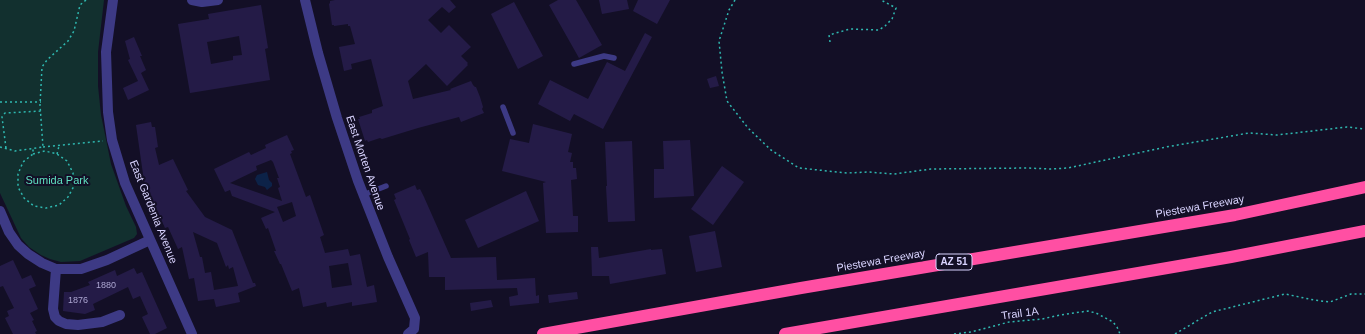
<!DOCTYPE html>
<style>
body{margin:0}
canvas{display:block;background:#130f26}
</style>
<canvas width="1365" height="334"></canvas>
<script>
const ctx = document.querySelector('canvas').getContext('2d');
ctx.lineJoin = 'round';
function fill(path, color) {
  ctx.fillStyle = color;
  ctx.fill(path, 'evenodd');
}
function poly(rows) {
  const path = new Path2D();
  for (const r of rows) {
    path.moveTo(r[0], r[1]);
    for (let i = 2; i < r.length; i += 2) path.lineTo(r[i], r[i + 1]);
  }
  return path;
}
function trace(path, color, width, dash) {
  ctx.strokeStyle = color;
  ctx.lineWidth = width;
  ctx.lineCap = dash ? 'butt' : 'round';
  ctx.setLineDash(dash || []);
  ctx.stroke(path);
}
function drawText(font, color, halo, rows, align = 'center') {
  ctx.font = font + ' Helvetica,sans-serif';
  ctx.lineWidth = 4;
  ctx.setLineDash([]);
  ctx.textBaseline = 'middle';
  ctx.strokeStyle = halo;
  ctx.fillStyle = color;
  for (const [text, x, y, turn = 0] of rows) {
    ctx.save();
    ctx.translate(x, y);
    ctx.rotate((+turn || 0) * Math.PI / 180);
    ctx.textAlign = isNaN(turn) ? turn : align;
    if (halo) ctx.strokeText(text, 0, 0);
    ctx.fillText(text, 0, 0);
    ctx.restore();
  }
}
const green = poly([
 [0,0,104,0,98,52,98,86,101,115,111,164,126,206,136,227,137,234,134,238,80,261,61,262,50,259,41,255,29,247,21,238,0,193]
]);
const water = poly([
 [267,172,269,180,272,183,272,186,267,190,265,187,258,185,255,179,257,175]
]);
const building = poly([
 [335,0,450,0,456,7,449,13,442,7,428,20,441,33,449,25,471,47,461,56,468,63,467,64,468,65,447,86,426,64,408,81,413,99,451,90,450,89,471,81,473,85,475,87,476,87,480,97,483,107,482,109,484,113,461,122,459,117,418,128,382,139,380,138,368,142,367,140,365,141,358,119,360,119,359,117,372,113,372,110,383,106,371,59,351,64,352,69,344,71,339,47,355,44,350,26,348,26,348,24,334,26,334,25,332,25,329,4,330,3,330,1],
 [558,0,576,0,602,45,579,58,549,5],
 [599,0,627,0,629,9,602,14],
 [638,0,670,0,657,24,633,11],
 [514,2,543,56,518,69,491,14],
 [261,5,268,48,265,49,270,80,190,93,178,24,209,19,208,14],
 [239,36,242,55,233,56,233,60,211,64,207,42],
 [645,33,652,37,603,129,574,114,570,121,538,104,550,80,588,99,607,62,625,71],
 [134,37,142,56,140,56,146,70,141,73,149,90,128,100,123,88,138,81,128,60,130,59,125,41],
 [716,76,719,86,710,88,707,79],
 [151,122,152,127,155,127,158,147,155,148,159,165,173,159,188,190,186,191,205,217,232,230,253,283,255,283,256,286,238,293,240,302,216,307,214,299,198,301,194,278,189,279,182,247,178,249,168,227,165,228,144,181,136,125],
 [193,232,217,243,226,267,228,265,229,269,233,267,238,286,214,290,211,272,205,273,202,257,200,257],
 [533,124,572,134,568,152,572,153,570,162,573,162,573,168,576,168,577,179,571,180,573,216,578,216,578,232,546,233,543,183,546,182,502,171,510,139,529,143],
 [287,135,294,150,291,151,292,153,290,154,306,197,310,195,324,235,320,237,325,253,348,249,350,256,360,254,367,287,374,285,377,302,352,306,352,302,327,307,326,302,303,307,299,288,292,291,281,264,280,264,274,251,276,251,268,228,266,229,261,218,275,212,232,196,230,190,225,192,214,169,249,152,251,155,266,148,265,145],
 [271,160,273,162,279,178,277,178,280,187,278,188,282,201,230,183,257,170,256,166],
 [292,202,296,216,283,222,277,207],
 [348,263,352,285,332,288,329,266],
 [690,140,694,196,654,198,654,169,664,169,663,141],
 [632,141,635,221,608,222,606,186,607,186,605,142],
 [722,166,744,182,713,225,691,209],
 [415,185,417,190,420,189,424,197,451,258,496,257,497,280,535,278,536,296,539,295,539,303,510,306,509,297,518,295,517,288,445,290,445,277,429,277,428,252,416,257,409,240,410,239,394,200,396,199,394,194],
 [526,191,539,221,478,248,465,220],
 [715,231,722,267,696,272,689,236],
 [591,247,598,247,599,258,651,249,651,250,662,249,666,274,610,284,609,276,592,276],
 [13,260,22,279,31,275,36,286,29,289,38,309,30,313,34,320,32,321,37,331,35,332,36,334,13,334,5,318,9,316,7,311,14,308,3,286,0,287,0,266],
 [134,268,137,274,142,272,167,328,155,334,150,334,142,317,148,314,140,296,133,299,128,287,93,304,95,310,85,314,63,311,64,292,71,292,90,285,88,282,115,270,117,276],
 [577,292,578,299,549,303,548,295],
 [491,300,493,307,471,311,470,303]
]);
const path = poly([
 [735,0,729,10,719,41,722,72,727,101,748,128,771,150,799,168,847,173,868,172,894,174,931,169,1027,168,1051,169,1068,168,1166,147,1249,133,1277,135,1347,127,1365,129],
 [830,42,829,35,850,29,879,30,885,26,892,19,896,8,881,0],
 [0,102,41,102],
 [0,147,15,151,43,147,40,105,42,67,47,60,68,41,74,31,80,5,86,0],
 [43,147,103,141],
 [6,148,2,117,3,115,5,113,41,111],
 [33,154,45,151,57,154,67,161,73,173,74,186,68,197,59,205,46,208,34,206,24,198,18,187,18,174,23,162,33,154,33,148],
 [57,154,59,146],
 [954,334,971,332,1009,322,1042,319,1060,315,1088,311,1096,313,1113,322,1117,327,1120,334],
 [1175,334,1212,312,1285,294,1314,300,1330,302,1351,294,1365,294]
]);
const service = poly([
 [574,64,604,56,614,58],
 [503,107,513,133],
 [363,195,386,186]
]);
const minor = poly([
 [113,0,106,52,108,112,112,140,125,183,192,334],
 [192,0,202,2,218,0],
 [305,0,318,53,337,118,358,181,388,257,415,318,414,329,408,334],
 [0,211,9,232,18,245,28,254,42,263,56,269,81,269,107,260,150,240],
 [56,269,53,309,55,317,59,321,66,324,78,325,102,322,120,315]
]);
const motorway = poly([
 [543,334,801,288,1235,215,1365,187],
 [785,334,1231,257,1365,231]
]);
const numberNames = [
 ["1880",106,286],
 ["1876",78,301]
];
const shields = [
 [954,262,36]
];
const shieldNames = [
 ["AZ 51",954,262]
];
const streetNames = [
 ["East Morten Avenue",365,163,71],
 ["Piestewa Freeway",1200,207,-10],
 ["East Gardenia Avenue",153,212,68],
 ["Piestewa Freeway",881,261,-10],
 ["Trail 1A",1020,314,-8]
];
const parkNames = [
 ["Sumida Park",57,181]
];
fill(green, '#12302f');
fill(water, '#0c2248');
fill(building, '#241b47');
trace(path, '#2fb8b0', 1.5, [2, 3]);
trace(service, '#3d3a85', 5.5);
trace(minor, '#3d3a85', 10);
trace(motorway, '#ff4fa3', 12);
drawText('9px', '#aca6d1', null, numberNames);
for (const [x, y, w] of shields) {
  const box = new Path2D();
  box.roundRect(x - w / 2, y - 8, w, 16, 3);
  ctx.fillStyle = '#130f26';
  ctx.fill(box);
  trace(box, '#d9d4ff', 1);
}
drawText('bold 10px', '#d9d4ff', null, shieldNames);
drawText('11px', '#d9d4ff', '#130f26', streetNames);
drawText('11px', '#5fe0c0', '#130f26', parkNames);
</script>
